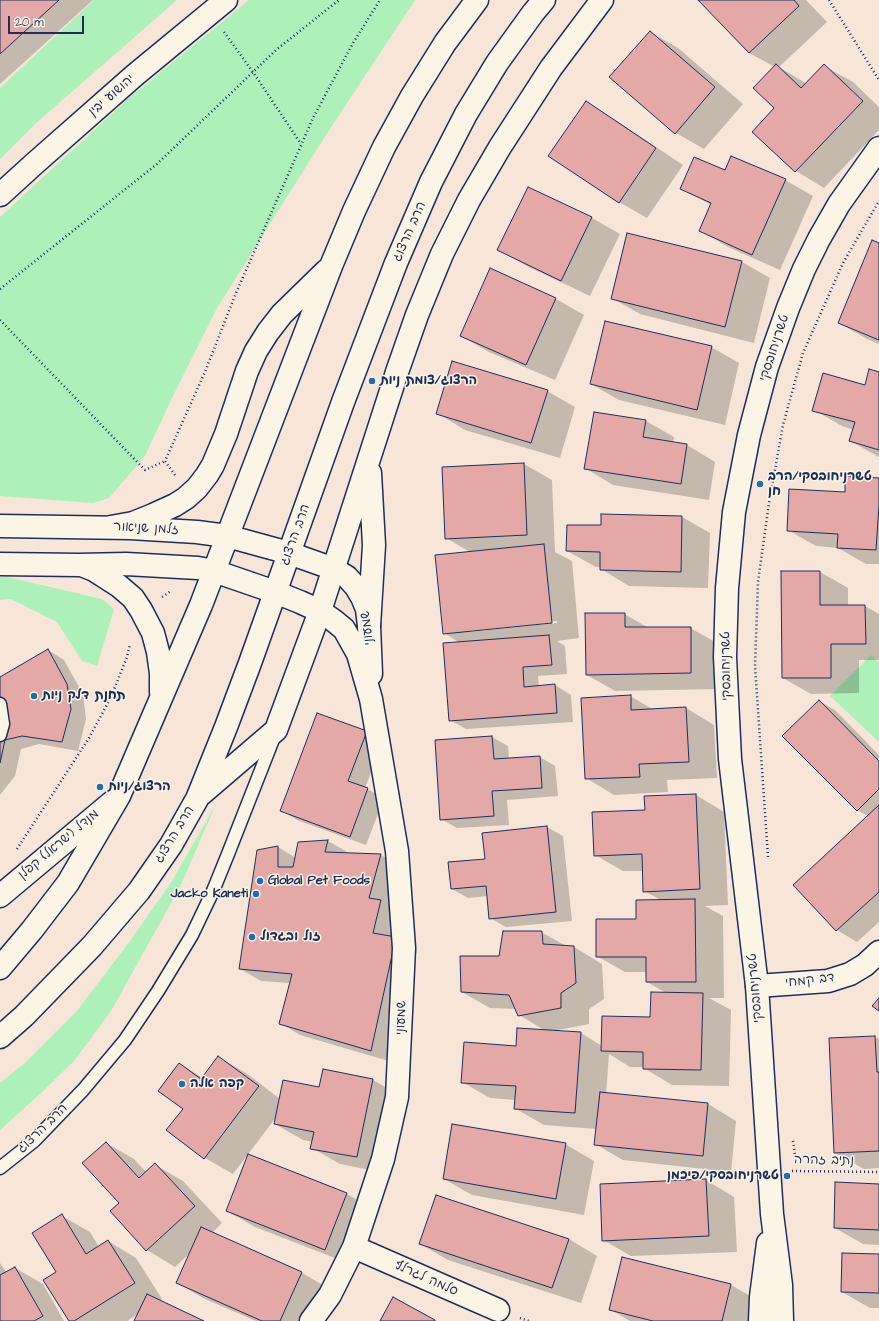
<!DOCTYPE html>
<meta charset="utf-8">
<style>
body{margin:0}
#map{position:relative;width:879px;height:1321px;overflow:hidden;background:#f7e6d8;font-family:"Architects Daughter",sans-serif}
canvas{display:block}
.scale{position:absolute;left:8px;top:16px;width:76px;height:18px;box-sizing:border-box;border:2px solid #1b2f5e;border-top:0;padding-left:5px;font-size:12px;line-height:14px;white-space:nowrap;color:#1b2f5e;-webkit-text-stroke:3px #fcf5e5;paint-order:stroke}
</style>
<div id="map">
<canvas width="879" height="1321"></canvas>
<div class="scale">20 m</div>
</div>
<script>
const ctx = document.querySelector('canvas').getContext('2d');
ctx.lineJoin = 'round';
function fill(path, color) {
  ctx.fillStyle = color;
  ctx.fill(path, 'evenodd');
}
function poly(rows) {
  const path = new Path2D();
  for (const r of rows) {
    path.moveTo(r[0], r[1]);
    for (let i = 2; i < r.length; i += 2) path.lineTo(r[i], r[i + 1]);
  }
  return path;
}
function trace(path, color, width, dash) {
  ctx.strokeStyle = color;
  ctx.lineWidth = width;
  ctx.lineCap = dash ? 'butt' : 'round';
  ctx.setLineDash(dash || []);
  ctx.stroke(path);
}
function drawText(font, color, halo, rows, align = 'center') {
  ctx.font = font + ' "Architects Daughter","Playpen Sans Hebrew",sans-serif';
  ctx.lineWidth = 3;
  ctx.setLineDash([]);
  ctx.textBaseline = 'middle';
  ctx.strokeStyle = halo;
  ctx.fillStyle = color;
  for (const [text, x, y, turn = 0] of rows) {
    ctx.save();
    ctx.translate(x, y);
    ctx.rotate((+turn || 0) * Math.PI / 180);
    ctx.textAlign = isNaN(turn) ? turn : align;
    if (halo) ctx.strokeText(text, 0, 0);
    ctx.fillText(text, 0, 0);
    ctx.restore();
  }
}
const green = poly([
 [94,0,177,0,35,124,0,159,0,88],
 [249,0,415,0,326,135,217,308,171,400,145,456,109,498,93,503,0,496,0,217,130,97],
 [0,577,7,577,102,599,114,609,97,666,82,661,57,622,11,599,0,600],
 [871,655,879,663,879,742,830,696],
 [216,804,180,887,111,1011,74,1061,40,1094,0,1130,0,1083,26,1062,76,1012,130,941,172,881]
]);
const shadow = poly([
 [0,0,93,0,0,84],
 [699,0,806,0,827,22,779,67,807,84,824,66,853,82,879,107,879,130,824,188,796,171,776,108,775,67,749,53],
 [650,32,678,48,743,104,704,149,676,133],
 [586,102,614,119,683,165,647,218,619,202],
 [725,172,785,180,813,196,780,270,728,247,700,230,711,205,681,188],
 [528,188,592,218,620,234,590,296,527,266,499,250],
 [879,244,879,344,867,339,839,323],
 [742,262,770,278,754,343,640,314,612,298],
 [556,299,584,315,555,380,489,352,461,336],
 [711,347,739,363,725,425,619,400,591,384],
 [879,373,879,457,850,441,854,430,842,426,814,410,865,386],
 [547,391,575,407,560,458,465,430,437,413],
 [646,421,674,437,673,443,687,445,715,462,709,500,613,485,585,468],
 [524,464,552,480,555,552,572,561,579,638,557,641,565,646,567,674,538,676,539,687,555,685,571,695,573,722,466,729,450,720,460,643,444,633,470,552,446,538],
 [557,621,557,623,469,632,469,630],
 [879,479,879,564,866,564,838,548,816,546,788,530,845,493],
 [682,517,710,533,708,588,629,586,601,569,601,567,596,567,567,551],
 [820,572,848,588,848,606,865,606,879,614,879,660,859,660,859,693,811,694,783,678],
 [624,614,649,628,690,628,719,644,719,689,615,691,587,675],
 [48,650,64,660,83,694,86,719,78,751,39,744,21,749,15,776,0,795,0,679],
 [630,696,654,710,686,708,714,725,717,778,667,780,668,792,614,795,586,778],
 [819,701,835,710,879,755,879,922,857,942,837,930,794,885,868,816,857,810],
 [367,732,383,741,365,788,384,798,366,845,297,820,281,810],
 [492,737,508,746,509,759,540,757,555,766,558,796,507,800,509,825,457,828,441,819,436,741],
 [696,795,724,812,728,905,705,906,723,916,724,998,709,998,731,1010,729,1086,672,1085,644,1068,644,1067,630,1067,609,1054,606,1094,708,1104,736,1121,731,1172,623,1160,595,1144,597,1129,544,1125,516,1109,516,1100,490,1098,462,1082,516,1047,546,1031,519,1015,516,1009,490,1008,462,992,500,957,541,932,568,947,574,947,602,964,604,999,589,1009,589,1024,553,1031,581,1033,602,1046,651,1018,666,993,647,982,647,972,625,972,597,956,661,900,644,891,644,871,623,871,595,855,646,811,645,797],
 [547,827,563,836,572,921,506,927,490,918,488,896,468,898,452,889,486,859],
 [328,841,349,853,381,855,401,867,395,937,417,950,392,1062,300,1035,280,1023,290,983,261,981,240,969,278,847,296,858,299,843],
 [875,1037,879,1039,879,1168,864,1169,835,1153],
 [218,1057,246,1073,280,1099,373,1080,401,1096,385,1173,340,1164,312,1148,313,1142,303,1140,275,1124,277,1116,233,1174,205,1158,184,1109,180,1064,203,1078],
 [106,1143,134,1159,146,1172,155,1165,183,1181,222,1223,212,1233,302,1273,330,1289,315,1321,256,1321,205,1299,177,1283,191,1252,175,1267,147,1250,111,1212,120,1203],
 [565,1144,594,1161,584,1215,472,1195,444,1179],
 [249,1156,347,1194,375,1210,353,1265,255,1227,227,1211],
 [706,1180,734,1197,737,1252,631,1256,603,1240],
 [879,1185,879,1245,863,1244,835,1228],
 [62,1216,90,1232,99,1247,108,1241,136,1258,162,1299,160,1301,201,1321,135,1321,138,1314,127,1321,70,1321,58,1272],
 [569,1239,597,1256,581,1303,448,1260,420,1244],
 [879,1255,879,1308,870,1308,842,1292],
 [0,1263,7,1273,15,1268,43,1284,64,1321,0,1321],
 [731,1285,759,1301,754,1321,630,1321,610,1309]
]);
const building = poly([
 [0,0,59,0,0,54,0,0],
 [698,0,794,0,799,6,749,53,698,0],
 [650,31,715,87,675,134,609,77,650,31],
 [776,64,801,88,824,64,863,101,795,172,752,132,774,108,753,88,776,64],
 [586,101,656,148,619,203,548,156,586,101],
 [731,156,786,179,752,255,699,231,711,203,680,189,694,157,725,170,731,156],
 [528,187,592,217,561,281,497,250,528,187],
 [627,233,742,261,725,327,611,299,627,233],
 [872,240,879,243,879,340,838,323,872,240],
 [490,268,556,298,526,365,460,336,490,268],
 [605,321,712,346,697,410,590,384,605,321],
 [452,361,548,390,531,443,436,414,452,361],
 [869,369,879,372,879,450,849,441,855,422,812,411,823,373,865,385,869,369],
 [594,412,646,420,643,437,687,444,681,484,584,469,594,412],
 [524,463,527,535,445,539,442,467,524,463],
 [845,476,879,478,879,505,876,550,837,548,838,534,787,531,789,489,845,492,845,476],
 [601,514,682,516,681,572,600,570,600,552,566,551,567,525,601,525,601,514],
 [544,544,552,623,443,634,435,555,544,544],
 [781,571,820,571,820,605,865,605,866,644,831,644,831,678,782,678,781,571],
 [585,613,625,613,625,627,691,627,691,673,586,675,585,613],
 [549,635,552,665,523,667,524,687,555,684,557,713,449,721,443,643,549,635],
 [48,649,67,684,71,709,62,742,22,736,5,740,0,763,0,677,48,649],
 [631,695,631,710,686,707,689,762,639,764,640,777,585,779,581,698,631,695],
 [819,700,879,761,879,789,857,811,782,736,819,700],
 [317,713,367,731,348,781,368,788,350,837,280,811,317,713],
 [492,736,494,759,540,756,542,788,492,791,494,816,440,820,435,740,492,736],
 [696,794,700,889,643,892,642,854,594,856,592,812,645,810,644,796,696,794],
 [879,805,879,892,836,931,793,885,879,805],
 [547,826,556,912,489,919,486,886,451,889,448,862,485,859,482,833,547,826],
 [328,840,325,852,381,854,369,898,381,900,373,933,396,937,371,1051,279,1024,292,974,239,969,257,850,278,846,278,867,293,867,298,842,328,840],
 [695,899,696,982,646,982,646,957,596,957,596,919,636,919,636,900,695,899],
 [503,931,542,931,543,944,574,946,576,983,561,993,561,1008,518,1016,509,995,461,992,460,956,499,956,503,931],
 [651,992,703,993,701,1070,643,1069,643,1052,601,1051,602,1016,650,1017,651,992],
 [879,998,879,1011,872,1006,879,998],
 [517,1028,581,1032,575,1113,514,1109,516,1086,461,1083,464,1042,516,1046,517,1028],
 [875,1036,877,1072,879,1072,879,1151,834,1153,829,1038,875,1036],
 [218,1056,259,1086,204,1159,166,1130,183,1109,158,1091,179,1063,201,1079,218,1056],
 [323,1069,373,1079,357,1157,310,1149,314,1132,274,1124,283,1080,319,1087,323,1069],
 [600,1092,708,1103,703,1156,594,1145,600,1092],
 [452,1124,566,1143,556,1199,443,1179,452,1124],
 [106,1142,139,1178,155,1163,195,1206,146,1251,110,1211,119,1203,82,1163,106,1142],
 [248,1154,347,1193,325,1250,226,1211,248,1154],
 [706,1179,709,1236,602,1241,600,1184,706,1179],
 [835,1182,879,1184,879,1230,834,1228,835,1182],
 [436,1195,569,1239,552,1288,419,1244,436,1195],
 [62,1214,86,1254,108,1240,135,1283,74,1321,69,1321,43,1280,56,1272,32,1233,62,1214],
 [201,1227,302,1272,280,1321,262,1321,176,1283,201,1227],
 [842,1253,879,1254,879,1293,841,1292,842,1253],
 [622,1257,731,1284,722,1321,653,1321,609,1310,622,1257],
 [15,1267,43,1316,34,1321,0,1321,0,1275,15,1267],
 [147,1294,204,1321,134,1321,147,1294],
 [393,1297,435,1320,435,1321,380,1321,393,1297]
]);
const path = poly([
 [829,0,879,80],
 [224,32,253,72,301,144],
 [0,289,157,164,276,50,339,0],
 [0,320,145,470,165,461],
 [175,475,165,461,205,372,236,293,313,118,353,43,380,0],
 [162,597,171,591],
 [17,849,89,738,111,697,127,657,130,644],
 [768,857,755,666,758,582,769,503,783,425,803,353,843,263,879,201],
 [793,1141,795,1156,794,1160],
 [792,1171,879,1172],
 [520,1318,529,1321]
]);
const lane = poly([
 [0,704,3,724,0,735],
 [0,1168,34,1141,83,1090,125,1040,158,991,192,935,213,891,228,854,274,737]
]);
const street = poly([
 [0,195,34,164,135,75,226,0],
 [289,553,334,569,347,577,356,587,362,597,367,609,369,626,371,674],
 [275,592,300,602,320,611,333,620,344,629,358,654,371,699,397,851,404,948,397,1097,383,1159,354,1247,330,1295,311,1321],
 [0,896,117,798],
 [757,986,828,981,850,974,865,965,879,952],
 [354,1247,498,1310]
]);
const secondary = poly([
 [0,526,130,528,197,532,227,536,289,553],
 [111,527,133,523,153,515,175,505,186,498,197,488,207,475,213,465,226,434,247,371,256,351,268,332,282,314,326,271],
 [0,564,79,565,126,564,198,568,214,571,275,592],
 [84,566,94,570,119,586,133,598,141,610,153,633,158,652,161,673,161,692],
 [369,626,374,545,370,473],
 [199,796,276,730,320,611,397,372,417,315,442,254,469,200,500,147,551,68,602,0],
 [0,968,32,930,68,883,119,796,201,605,331,266,354,211,384,147,412,96,445,43,477,0],
 [0,1037,24,1016,92,946,139,891,171,845,197,799,226,727,250,663,343,402,396,263,431,182,466,114,497,63,533,13,544,0],
 [760,1321,761,1297,768,1243],
 [782,1321,781,1285,772,1214,757,986,730,759,725,657,727,588,734,512,749,435,767,367,788,308,804,269,819,239,839,204,879,148]
]);
const markers = [
 [372,381,4,"#1f6fb2"],
 [760,484,4,"#1f6fb2"],
 [34,696,4,"#1f6fb2"],
 [100,787,4,"#1f6fb2"],
 [260,881,4,"#1f6fb2"],
 [256,894,4,"#1f6fb2"],
 [252,937,4,"#1f6fb2"],
 [182,1084,4,"#1f6fb2"],
 [787,1176,4,"#1f6fb2"]
];
const streetNames = [
 ["יהושוע יבין",112,96,-41],
 ["הרב הרצוג",410,232,-66],
 ["טשרניחובסקי",775,348,-72],
 ["זלמן שניאור",146,529,3],
 ["הרב הרצוג",296,535,-70],
 ["שמעוני",368,628,-97],
 ["טשרניחובסקי",727,666,-91],
 ["הרב הרצוג",175,835,-59],
 ["מנדל (ישראל) קפלן",59,845,-40],
 ["דב קמחי",810,981,-7],
 ["טשרניחובסקי",756,988,-95],
 ["שמעוני",402,1018,-88],
 ["הרב הרצוג",43,1129,-44],
 ["נתיב זהרה",824,1161,1],
 ["סלמה לגרלף",426,1279,24]
];
const poiNames = [
 ["הרצוג/צומת ניות",380,381],
 ["טשרניחובסקי/הרב",768,477],
 ["חן",768,492],
 ["תחנת דלק ניות",42,696],
 ["הרצוג/ניות",108,787],
 ["Global Pet Foods",268,881],
 ["Jacko Kaneti",248,894,"right"],
 ["זול ובגדול",260,937],
 ["קפה אלה",190,1084],
 ["טשרניחובסקי/פיכמן",779,1176,"right"]
];
fill(green, '#aef0ba');
fill(shadow, '#0003');
fill(building, '#e4a9a6');
trace(building, '#1b2f5e', 1);
trace(lane, '#1b2f5e', 15);
trace(street, '#1b2f5e', 25);
trace(secondary, '#1b2f5e', 25);
trace(path, '#1b2f5e', 2.5, [1, 3]);
trace(lane, '#fcf5e5', 12);
trace(street, '#fcf5e5', 22);
trace(secondary, '#fcf5e5', 22);
for (const [x, y, r, color] of markers) {
  const dot = new Path2D();
  dot.arc(x, y, r, 0, 2 * Math.PI);
  ctx.fillStyle = color;
  ctx.fill(dot);
  trace(dot, '#fcf5e5', 1.5);
}
drawText('13px', '#1b2f5e', '#fcf5e5', streetNames);
drawText('bold 13px', '#1b2f5e', '#fcf5e5', poiNames, 'left');
</script>
